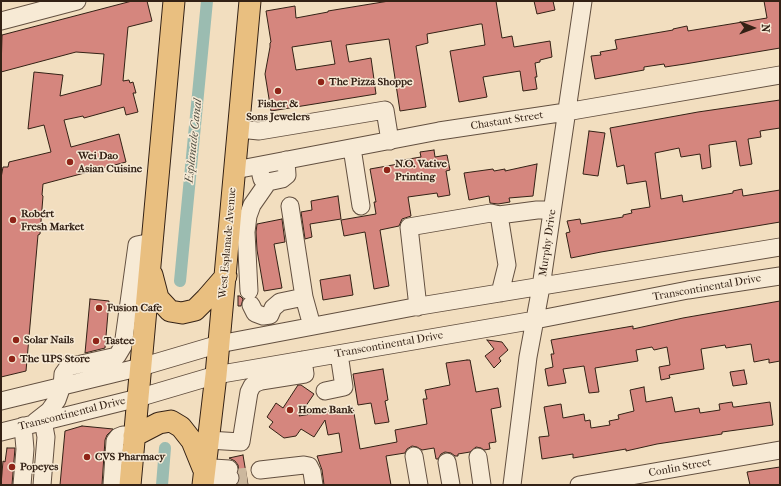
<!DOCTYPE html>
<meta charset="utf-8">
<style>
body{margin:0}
#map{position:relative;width:781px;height:486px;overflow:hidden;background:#f2debf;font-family:"IM FELL French Canon",serif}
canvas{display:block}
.frame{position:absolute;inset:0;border:2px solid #332115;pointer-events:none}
.north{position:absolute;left:733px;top:8px;width:40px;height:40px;-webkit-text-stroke:3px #f7ead5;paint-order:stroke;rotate:91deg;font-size:11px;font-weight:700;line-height:16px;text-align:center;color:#332115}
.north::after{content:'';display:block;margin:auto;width:14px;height:18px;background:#332115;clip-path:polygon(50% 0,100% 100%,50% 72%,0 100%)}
</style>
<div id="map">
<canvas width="781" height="486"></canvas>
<div class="frame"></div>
<div class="north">N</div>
</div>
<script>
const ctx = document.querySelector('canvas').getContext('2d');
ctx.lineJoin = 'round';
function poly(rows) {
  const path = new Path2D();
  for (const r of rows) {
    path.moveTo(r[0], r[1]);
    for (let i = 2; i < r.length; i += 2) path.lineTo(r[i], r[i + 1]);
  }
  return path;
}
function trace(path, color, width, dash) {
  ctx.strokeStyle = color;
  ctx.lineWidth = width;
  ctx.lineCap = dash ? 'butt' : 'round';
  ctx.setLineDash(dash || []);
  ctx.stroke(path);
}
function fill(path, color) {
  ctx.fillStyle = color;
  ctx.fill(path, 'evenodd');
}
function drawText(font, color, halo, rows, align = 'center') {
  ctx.font = font + ' "IM FELL French Canon",serif';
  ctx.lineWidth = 3;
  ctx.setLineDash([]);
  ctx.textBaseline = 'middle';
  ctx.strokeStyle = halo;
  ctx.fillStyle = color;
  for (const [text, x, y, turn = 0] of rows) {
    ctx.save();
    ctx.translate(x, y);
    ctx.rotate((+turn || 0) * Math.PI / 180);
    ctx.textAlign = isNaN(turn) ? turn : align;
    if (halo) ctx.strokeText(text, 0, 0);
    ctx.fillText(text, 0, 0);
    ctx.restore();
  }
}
const canal = poly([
 [180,281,207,1],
 [162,485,165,448]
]);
const building = poly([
 [132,1,147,1,152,21,128,27,123,81,129,80,130,83,133,82,136,93,133,93,138,112,126,115,124,107,84,118,83,116,64,120,71,147,119,134,126,162,43,184,42,195,43,196,40,234,38,235,26,371,1,377,1,178,3,167,8,167,9,162,51,152,44,125,28,129,34,72,63,75,60,96,101,85,104,54,76,52,1,72,2,35,132,1],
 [389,1,496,1,502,38,512,36,514,47,550,41,552,57,540,60,540,62,535,63,537,77,535,77,537,89,523,91,520,71,483,77,487,97,459,102,450,51,485,45,482,24,480,24,427,34,428,43,416,46,426,107,400,111,389,39,346,45,349,62,371,58,376,94,271,111,265,74,270,47,270,43,271,42,266,11,295,6,296,18,328,12,328,11,389,1],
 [331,41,335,64,296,70,292,47,331,41],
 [534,1,553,1,555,10,537,14,534,1],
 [764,1,780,1,780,48,685,64,665,67,664,64,644,67,644,70,595,79,591,56,601,55,600,52,617,49,615,40,673,30,673,29,687,26,688,31,767,18,764,1],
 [780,100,780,128,760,131,761,137,748,139,752,164,740,166,736,141,709,145,711,167,702,169,700,154,681,157,679,148,655,153,661,199,682,195,683,202,733,193,733,191,742,189,743,196,780,190,780,222,601,252,571,258,566,233,570,232,567,221,580,219,581,224,623,217,623,215,632,213,631,210,650,207,646,181,627,184,624,165,617,167,610,128,698,112,780,100],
 [589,131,605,133,598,176,583,174,589,131],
 [434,150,435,157,447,155,450,170,446,171,450,195,438,197,437,193,408,197,411,216,402,219,399,226,380,230,389,286,374,289,365,232,344,236,341,220,376,214,374,202,376,202,370,169,404,163,403,160,421,157,420,152,434,150],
 [537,164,533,196,509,198,510,202,498,204,490,203,489,196,469,200,464,173,493,169,494,171,505,169,505,171,537,164],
 [338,196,341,219,310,224,312,237,305,239,301,212,312,210,311,201,338,196],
 [282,219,285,242,274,244,282,288,264,291,257,250,256,232,257,224,282,219],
 [350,275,353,295,323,300,320,280,350,275],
 [238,296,240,296,243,299,241,306,238,306,238,296],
 [90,299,109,301,105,348,85,353,90,299],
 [780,301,780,361,769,363,769,359,754,362,751,344,726,348,725,345,701,349,704,369,669,375,670,378,661,380,659,367,670,365,667,347,654,350,652,347,636,350,638,361,595,368,599,392,589,393,584,366,563,369,566,383,548,386,545,369,553,367,551,354,554,354,551,340,633,326,633,329,683,318,780,301],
 [487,340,502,342,508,350,499,358,501,361,494,368,485,356,494,349,487,340],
 [467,360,470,360,476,392,498,388,501,407,491,409,496,442,489,443,490,449,484,450,481,448,476,447,470,452,458,454,458,456,455,456,451,453,445,452,441,454,438,459,436,459,434,448,422,450,417,447,412,446,407,449,405,453,386,456,391,485,324,485,322,470,317,456,342,452,339,433,328,435,325,420,314,437,301,429,296,436,284,438,269,427,273,422,267,417,276,403,283,408,298,385,301,385,314,394,299,416,353,407,360,449,397,442,395,430,427,424,423,399,427,399,425,390,450,385,446,363,467,360],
 [383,369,388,400,385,401,389,422,375,424,371,403,358,405,353,374,383,369],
 [744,370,747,384,733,386,730,372,744,370],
 [644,387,646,402,672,397,675,412,699,408,700,413,720,410,719,404,732,402,733,407,735,407,770,402,773,425,722,432,722,434,657,444,626,451,626,449,573,458,573,454,542,459,539,437,549,436,544,407,561,404,563,418,584,414,585,421,590,420,591,428,610,425,609,421,619,419,618,415,634,411,630,390,644,387],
 [82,426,113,429,107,435,105,440,102,485,60,485,65,431,82,426],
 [7,448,15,448,12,485,1,485,3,461,5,462,7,448],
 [243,455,248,485,237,485,240,479,238,465,235,461,229,458,243,455],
 [780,467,780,485,750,485,747,472,780,467]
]);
const minorTunnel = poly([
 [230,478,250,476]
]);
const minor = poly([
 [1,21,77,1],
 [239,129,259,131,385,110,390,141],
 [352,148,361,206],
 [235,170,439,131,566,112,780,75],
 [261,175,262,179,268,182,282,179,287,175,286,160],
 [290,206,304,297,312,326],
 [249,291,246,232,248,216,252,205,268,182],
 [500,293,507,265,499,215,537,210,552,210],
 [251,305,255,313,263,316,270,315,273,308,280,302,304,297],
 [418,307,409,227,491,213,499,215],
 [325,391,344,387,339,354],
 [1,401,141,367,219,344,414,307,780,247],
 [35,422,49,411,57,400,62,386,63,374,68,367,117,356,123,346,137,245,152,242],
 [1,432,138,398,216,375,535,320,688,290,780,276],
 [208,440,241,442,249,392,252,386,256,383,261,381,305,374,303,360],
 [414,456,419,485],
 [478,457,482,485],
 [447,462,451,485],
 [229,469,213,468,204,471,213,477,230,478],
 [260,470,304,465,309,466,312,472,314,485],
 [22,485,25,449,23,426],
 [42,485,46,437,43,421],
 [112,485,115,441,118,437,123,435,134,436],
 [512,485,528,357,541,287,583,1],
 [579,485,780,450]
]);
const major = poly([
 [152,275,158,298,170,311,182,313,195,310,206,299,226,276],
 [134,436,159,423,171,421,181,427,192,441,203,468],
 [130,485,174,1],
 [203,485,216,375,250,1]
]);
const markers = [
 [321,82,4,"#8f2418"],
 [278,91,4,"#8f2418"],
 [70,162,4,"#8f2418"],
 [387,170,4,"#8f2418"],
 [13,220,4,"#8f2418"],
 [99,308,4,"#8f2418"],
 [16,340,4,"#8f2418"],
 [96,341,4,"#8f2418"],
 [12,359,4,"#8f2418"],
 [290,410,4,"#8f2418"],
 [87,457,4,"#8f2418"],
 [12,467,4,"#8f2418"]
];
const poiNames = [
 ["The Pizza Shoppe",329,82],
 ["Fisher &",278,104,"center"],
 ["Sons Jewelers",278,117,"center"],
 ["Wei Dao",78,156],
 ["Asian Cuisine",78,169],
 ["N.O. Vative",395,164],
 ["Printing",395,177],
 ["Robért",21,214],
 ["Fresh Market",21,227],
 ["Fusion Cafe",107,308],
 ["Solar Nails",24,340],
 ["Tastee",104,341],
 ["The UPS Store",20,359],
 ["Home Bank",298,410],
 ["CVS Pharmacy",95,457],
 ["Popeyes",20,467]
];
const streetNames = [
 ["Chastant Street",507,121,-9],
 ["West Esplanade Avenue",228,243,-85],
 ["Murphy Drive",548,243,-82],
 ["Transcontinental Drive",707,288,-10],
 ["Transcontinental Drive",389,345,-10],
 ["Transcontinental Drive",72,414,-14],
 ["Conlin Street",680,468,-10]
];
const waterNames = [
 ["Esplanade Canal",194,141,-84]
];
trace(canal, '#9bbcb1', 12);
fill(building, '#d5867e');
trace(building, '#332115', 1);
trace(minorTunnel, '#ccb89d', 17, [17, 8]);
trace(minor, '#635040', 19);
trace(major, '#332115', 23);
trace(minor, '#f7ead5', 17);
trace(major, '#e9bf80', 21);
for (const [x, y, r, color] of markers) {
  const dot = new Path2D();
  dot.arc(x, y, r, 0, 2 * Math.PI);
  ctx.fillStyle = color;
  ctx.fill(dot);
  trace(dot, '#f7ead5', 1.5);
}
drawText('bold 11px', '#332115', '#f7ead5', poiNames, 'left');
drawText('11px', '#332115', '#f7ead5', streetNames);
drawText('italic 12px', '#525044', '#f7ead5', waterNames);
</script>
